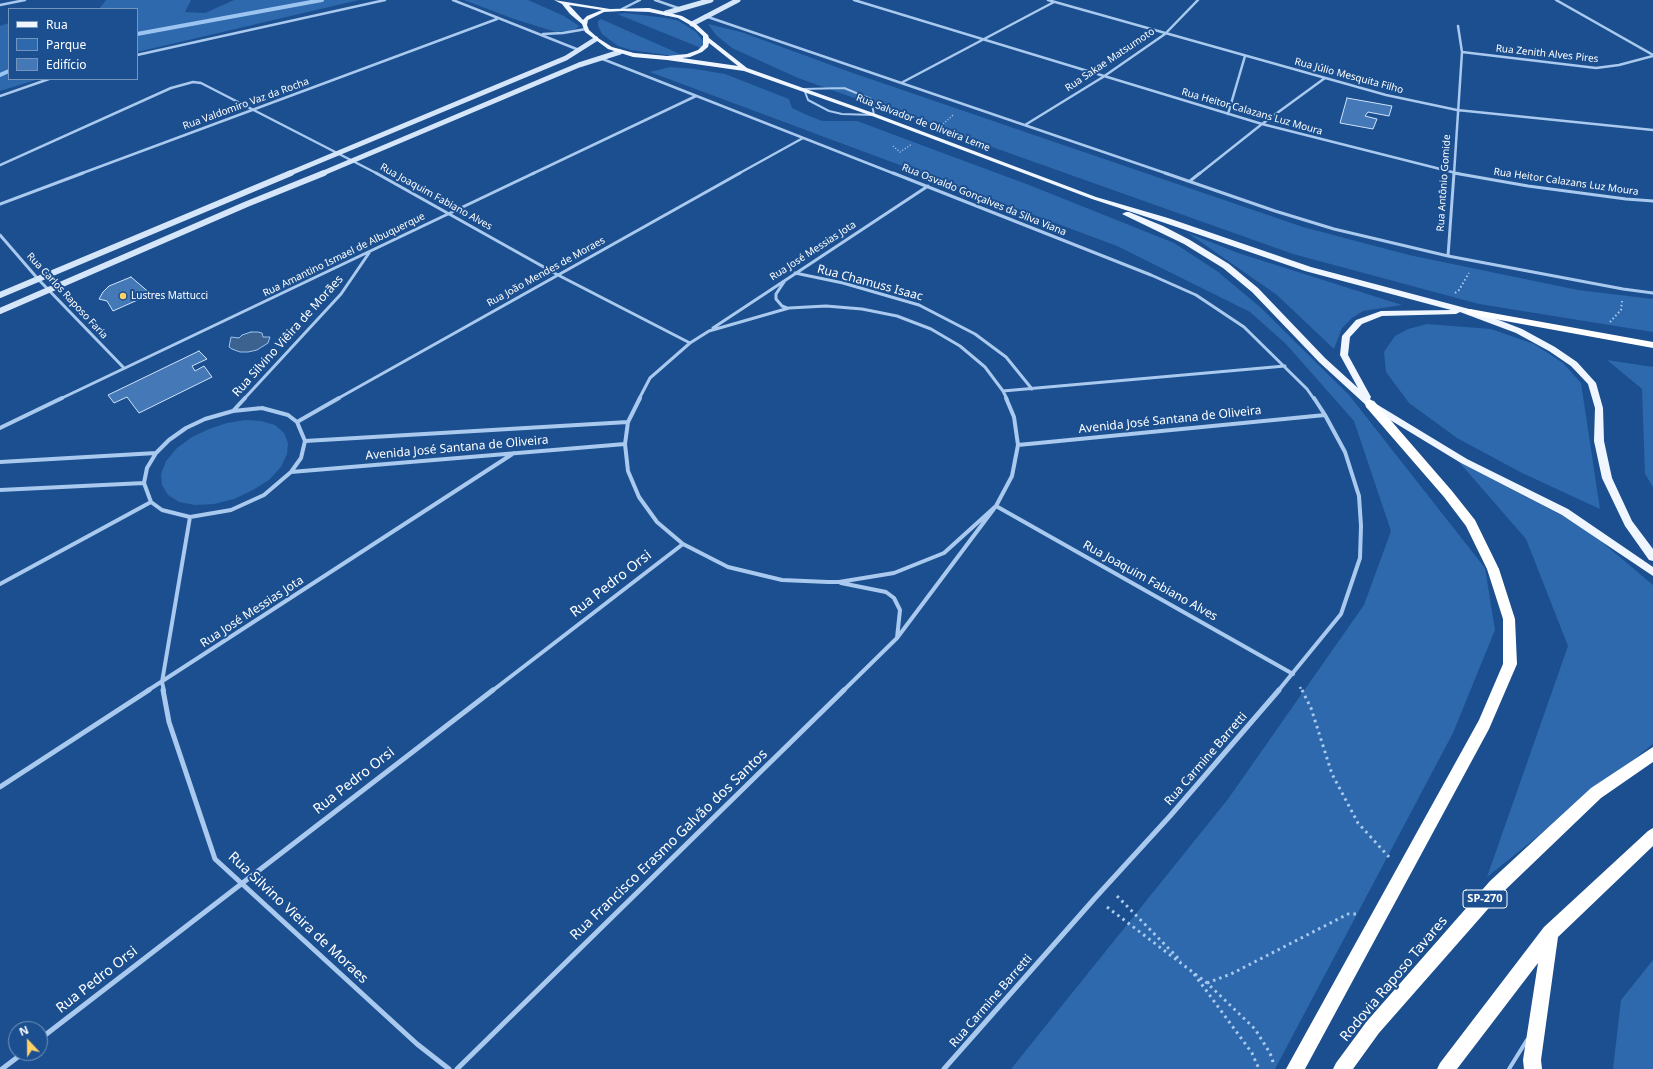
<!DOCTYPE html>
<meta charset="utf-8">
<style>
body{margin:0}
#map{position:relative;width:1653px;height:1069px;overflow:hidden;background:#1b4f8f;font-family:"Noto Sans",sans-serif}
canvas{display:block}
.legend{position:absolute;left:8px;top:8px;width:130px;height:72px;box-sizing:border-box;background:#1b4f8f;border:1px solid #7695bc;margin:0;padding:5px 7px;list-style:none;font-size:12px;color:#fff}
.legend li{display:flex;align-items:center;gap:8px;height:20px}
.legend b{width:20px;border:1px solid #7695bc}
.north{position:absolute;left:8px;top:1021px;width:40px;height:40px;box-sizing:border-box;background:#1b4f8f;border:1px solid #7695bc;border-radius:50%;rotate:338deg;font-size:11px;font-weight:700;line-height:16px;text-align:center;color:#fff}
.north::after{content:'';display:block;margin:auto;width:14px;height:18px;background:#ffd166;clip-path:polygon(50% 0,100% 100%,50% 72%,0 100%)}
</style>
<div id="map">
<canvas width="1653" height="1069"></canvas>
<ul class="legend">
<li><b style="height:5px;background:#f0f6ff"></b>Rua</li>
<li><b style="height:11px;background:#2e69ad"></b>Parque</li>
<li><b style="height:11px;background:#4478b7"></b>Edifício</li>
</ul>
<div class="north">N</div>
</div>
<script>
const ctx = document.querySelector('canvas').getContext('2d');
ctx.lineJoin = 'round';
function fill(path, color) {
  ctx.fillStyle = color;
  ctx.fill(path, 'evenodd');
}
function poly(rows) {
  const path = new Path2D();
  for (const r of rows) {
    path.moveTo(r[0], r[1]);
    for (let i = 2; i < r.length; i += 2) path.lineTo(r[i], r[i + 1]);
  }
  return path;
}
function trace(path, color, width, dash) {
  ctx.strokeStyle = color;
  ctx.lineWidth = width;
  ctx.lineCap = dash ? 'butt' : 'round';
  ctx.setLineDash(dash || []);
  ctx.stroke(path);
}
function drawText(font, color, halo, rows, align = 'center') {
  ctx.font = font + ' "Noto Sans",sans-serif';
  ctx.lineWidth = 4;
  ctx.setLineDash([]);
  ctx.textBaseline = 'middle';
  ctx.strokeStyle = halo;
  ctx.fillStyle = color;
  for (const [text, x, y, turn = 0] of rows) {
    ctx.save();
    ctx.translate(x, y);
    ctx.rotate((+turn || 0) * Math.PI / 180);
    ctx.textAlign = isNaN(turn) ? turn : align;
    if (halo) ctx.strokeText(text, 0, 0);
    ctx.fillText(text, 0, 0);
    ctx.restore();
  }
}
const green = poly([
 [106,0,191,0,185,12,205,13,234,0,359,0,137,52,137,9,99,9],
 [464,0,528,0,564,16,579,26,577,28,570,31,556,32,514,19],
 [625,13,666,18,679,21,696,32,703,41,704,45,701,48,617,14],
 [601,19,682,55,674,56,631,50,618,46,602,34,598,26,598,21],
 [9,23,9,79,39,79,0,91,0,26],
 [708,24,741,32,850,72,1303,227,1409,255,1578,290,1653,299,1653,332,1479,304,1293,254,798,78,732,48,716,35],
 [670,67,695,69,725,74,789,99,792,108,807,115,822,121,857,121,1029,185,1174,243,1217,271,1260,307,1349,395,1485,568,1495,630,1453,733,1275,1069,1011,1069,1228,799,1364,605,1391,531,1354,421,1286,344,1250,312,1117,246,650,72],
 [1188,233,1238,253,1402,305,1363,311,1352,318,1342,328,1334,349,1277,295],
 [1427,324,1491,329,1534,344,1563,363,1581,383,1600,509,1522,473,1457,438,1409,403,1386,372,1384,352,1395,336,1408,329],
 [1607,360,1653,367,1653,487,1645,474,1642,389],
 [245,420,261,421,275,425,284,433,288,443,287,454,281,467,269,480,253,490,234,499,214,504,195,505,179,502,168,495,162,485,161,474,166,461,177,448,192,437,209,429,227,423],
 [1459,462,1584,527,1653,585,1653,744,1487,877,1568,646,1526,539],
 [1653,960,1653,1069,1613,1069,1621,1000]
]);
const water = poly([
 [251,332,258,332,262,333,263,337,270,337,268,343,257,350,248,352,240,352,232,349,229,347,231,337,239,338,242,335,251,332]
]);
const stream = poly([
 [137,34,322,0],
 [0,75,9,71]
]);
const building = poly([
 [1347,98,1392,106,1389,116,1368,112,1365,116,1377,119,1373,129,1340,123,1347,98],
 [131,277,151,294,113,311,107,301,99,299,103,292,109,286,131,277],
 [199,351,207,359,192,366,195,371,204,366,212,377,139,413,127,397,114,403,108,395,199,351]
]);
const pathFar3 = poly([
 [941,126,954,114],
 [893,146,900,152,912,144]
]);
const pathFar2 = poly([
 [1455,293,1459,290,1469,273],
 [1610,322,1621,310,1622,301]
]);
const pathFar1 = poly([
 [1300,687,1302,691]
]);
const path = poly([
 [1302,690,1311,708,1332,774,1358,823,1389,857],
 [1117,896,1181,961],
 [1107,907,1207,983,1255,1029,1270,1053,1274,1065],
 [1194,974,1252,1053,1259,1069],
 [1207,983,1231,974,1348,914,1357,914]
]);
const serviceFar1 = poly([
 [844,88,871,99,874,115,842,114,829,111,808,100,804,89,844,88]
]);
const service = poly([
 [1509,1069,1527,1040]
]);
const minorFar3 = poly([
 [453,0,579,50],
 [655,0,681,9],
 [854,0,1262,124,1460,174],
 [1048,0,1386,95,1457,110,1653,130],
 [1556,0,1653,55],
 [0,5,25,0],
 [622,9,640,0],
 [705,16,1168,174],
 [543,34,563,33,586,29],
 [1462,52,1596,68,1619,65,1653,56],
 [137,55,385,0],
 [600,58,895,174],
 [901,83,1054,2],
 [0,96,49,79],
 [1228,114,1245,56],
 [1025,125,1103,77,1165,34,1198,0],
 [0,165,171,88,193,82,201,83,378,174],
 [80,174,497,19],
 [532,174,696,96],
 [738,174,803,138],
 [1199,174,1262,124,1325,78],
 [1454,174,1462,52,1458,26]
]);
const minorFar2 = poly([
 [376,173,558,275,690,343],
 [893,173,1151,275,1196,295,1244,327,1307,389,1314,399],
 [1165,173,1275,211,1334,229,1448,256,1623,289,1653,293],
 [1454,173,1528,186,1626,199,1653,201],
 [1190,181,1200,173],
 [0,204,83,173],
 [0,235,38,279,124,368],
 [1448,256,1454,173],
 [795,273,843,283,919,305,975,334,1006,357,1032,389],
 [784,282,776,294,776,299,782,306,787,308],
 [713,328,928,186],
 [1003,391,1285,366],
 [60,399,534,173],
 [244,399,341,294,369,253],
 [337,399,740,173],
 [639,399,650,378,690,343,709,331,789,308,826,306,862,309,897,316,931,329,960,346,985,367,1003,391,1007,399]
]);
const minorFar1 = poly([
 [640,398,628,422,625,444,628,471,639,497,657,522,683,544,728,567,782,580,828,582,839,582,894,573,944,553,996,506,1012,476,1018,445,1014,417,1006,398],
 [262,408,288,415,297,422,305,441,301,458,291,472,264,495,231,510,190,517,162,510,151,502,144,483,147,468,156,453,169,440,186,428,205,419,233,411,262,408],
 [233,411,245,398],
 [297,422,339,398],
 [0,428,62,398],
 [305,441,628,422],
 [1018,445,1325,415],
 [0,462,156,453],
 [291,472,625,444],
 [0,490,144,483],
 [841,583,886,592,894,598,900,610,897,638],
 [0,584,151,502],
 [147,691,514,453],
 [164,691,162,682,190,517],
 [492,691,683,544],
 [843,691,897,638,996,506,1293,674],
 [1278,691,1341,614,1360,558,1361,526,1359,496,1345,452,1325,415,1314,398]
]);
const minor = poly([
 [163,690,169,722,215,859,417,1044,449,1069],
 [0,787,149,690],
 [40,1039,493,690],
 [2,1069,23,1053],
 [457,1069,844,690],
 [944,1069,1095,898,1170,816,1279,690]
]);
const secondaryFar1 = poly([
 [666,13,711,0],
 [692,24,738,0],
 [288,174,566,58,596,39],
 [321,174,579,65,620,52]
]);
const secondary = poly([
 [0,295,291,173],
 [0,311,247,204,324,173]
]);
const primary = poly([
 [554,0,610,9,649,8,682,16,696,24,708,35,709,38,747,68,876,114,1096,197,1168,218,1311,267,1473,310,1522,329,1555,347,1577,362,1596,383,1603,408,1604,441,1612,478,1632,521,1653,549,1653,561,1649,560,1625,526,1602,478,1594,441,1595,408,1588,384,1571,366,1549,351,1516,333,1460,312,1456,314,1382,316,1362,324,1350,337,1348,355,1371,397,1370,399,1373,402,1467,459,1568,509,1653,567,1653,576,1562,515,1461,463,1367,406,1319,362,1252,292,1223,268,1184,244,1122,214,1126,212,1129,212,1163,226,1190,240,1229,264,1258,288,1325,358,1358,388,1340,355,1342,336,1356,320,1381,311,1451,310,1305,271,1162,222,1092,199,872,116,744,71,667,60,633,57,608,49,585,32,582,24,570,14,562,4,554,0],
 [569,5,602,10,587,16,583,20,569,5],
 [622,11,649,12,678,18,692,26,703,36,703,45,698,50,687,54,667,56,634,53,612,47,598,38,589,30,587,25,588,20,604,12,622,11],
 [709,43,738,66,682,58,690,57,702,52,708,47,709,43]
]);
const motorway = poly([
 [1470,309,1653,342,1653,348,1467,314,1465,312,1467,310,1470,309],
 [1370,400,1374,401,1452,491,1475,520,1499,569,1515,619,1517,664,1489,729,1305,1069,1286,1069,1479,720,1503,664,1503,619,1487,569,1466,526,1444,497,1366,407,1365,404,1366,401,1370,400],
 [1653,747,1653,762,1601,798,1502,893,1379,1033,1353,1069,1333,1069,1336,1063,1367,1021,1490,881,1591,788,1653,747],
 [1653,828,1653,846,1558,937,1541,1060,1542,1069,1524,1069,1523,1060,1538,963,1457,1069,1437,1069,1440,1063,1544,927,1648,831,1653,828]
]);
const markers = [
 [123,296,4,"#ffd166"]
];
const farStreetnames = [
 ["Rua Zenith Alves Pires",1547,54,6],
 ["Rua Sakae Matsumoto",1110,60,-34],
 ["Rua Júlio Mesquita Filho",1349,76,15],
 ["Rua Valdomiro Vaz da Rocha",246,104,-20],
 ["Rua Heitor Calazans Luz Moura",1252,112,16],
 ["Rua Salvador de Oliveira Leme",923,123,21],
 ["Rua Heitor Calazans Luz Moura",1566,182,8],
 ["Rua Antônio Gomide",1444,183,-86],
 ["Rua Joaquim Fabiano Alves",436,197,29],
 ["Rua Osvaldo Gonçalves da Silva Viana",984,200,22],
 ["Rua José Messias Jota",813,251,-33],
 ["Rua Amantino Ismael de Albuquerque",344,255,-26],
 ["Rua João Mendes de Moraes",546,272,-29],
 ["Rua Carlos Raposo Faria",67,296,47]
];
const farPoinames = [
 ["Lustres Mattucci",131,296]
];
const shields = [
 [1485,899,44]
];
const shieldNames = [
 ["SP-270",1485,899]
];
const streetNames = [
 ["Rua Chamuss Isaac",870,283,15],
 ["Rua Silvino Viêira de Morães",288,336,-48],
 ["Avenida José Santana de Oliveira",1170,420,-6],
 ["Avenida José Santana de Oliveira",457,448,-5],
 ["Rua Joaquim Fabiano Alves",1150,581,29],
 ["Rua José Messias Jota",252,612,-33],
 ["Rua Carmine Barretti",1206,759,-49],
 ["Rua Carmine Barretti",991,1001,-49]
];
const nearStreetnames = [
 ["Rua Pedro Orsi",611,584,-38],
 ["Rua Pedro Orsi",354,781,-38],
 ["Rua Francisco Erasmo Galvão dos Santos",669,845,-44],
 ["Rua Silvino Vieira de Moraes",298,918,43],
 ["Rodovia Raposo Tavares",1394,979,-50],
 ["Rua Pedro Orsi",97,980,-38]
];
fill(green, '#2e69ad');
fill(water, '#3c6290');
trace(water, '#9cc4f0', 1);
trace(stream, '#9cc4f0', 4);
fill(building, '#4478b7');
trace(building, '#cfe3fa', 1);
trace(pathFar3, '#a9c9ee', 1.5, [1, 2]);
trace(pathFar2, '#a9c9ee', 2, [1.5, 2.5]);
trace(pathFar1, '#a9c9ee', 2.5, [2, 3]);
trace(path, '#a9c9ee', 3, [2.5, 4]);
trace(serviceFar1, '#a9c9ee', 2);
trace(service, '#a9c9ee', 4);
trace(minorFar3, '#a9c9ee', 2.5);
trace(minorFar2, '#a9c9ee', 3);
trace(minorFar1, '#a9c9ee', 4);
trace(minor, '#a9c9ee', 5);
trace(secondaryFar1, '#d6e6fa', 5);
trace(secondary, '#d6e6fa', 6);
fill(primary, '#f0f6ff');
fill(motorway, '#fff');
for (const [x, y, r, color] of markers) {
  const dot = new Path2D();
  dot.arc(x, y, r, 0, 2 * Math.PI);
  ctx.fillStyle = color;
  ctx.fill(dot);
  trace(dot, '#1b4f8f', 1.5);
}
drawText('10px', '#fff', '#1b4f8f', farStreetnames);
drawText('10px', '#fff', '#1b4f8f', farPoinames, 'left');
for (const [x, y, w] of shields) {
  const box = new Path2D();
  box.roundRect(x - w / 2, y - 9, w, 18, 3);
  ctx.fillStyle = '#1b4f8f';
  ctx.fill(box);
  trace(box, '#fff', 1);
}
drawText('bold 11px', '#fff', null, shieldNames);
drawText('12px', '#fff', '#1b4f8f', streetNames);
drawText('14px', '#fff', '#1b4f8f', nearStreetnames);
</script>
